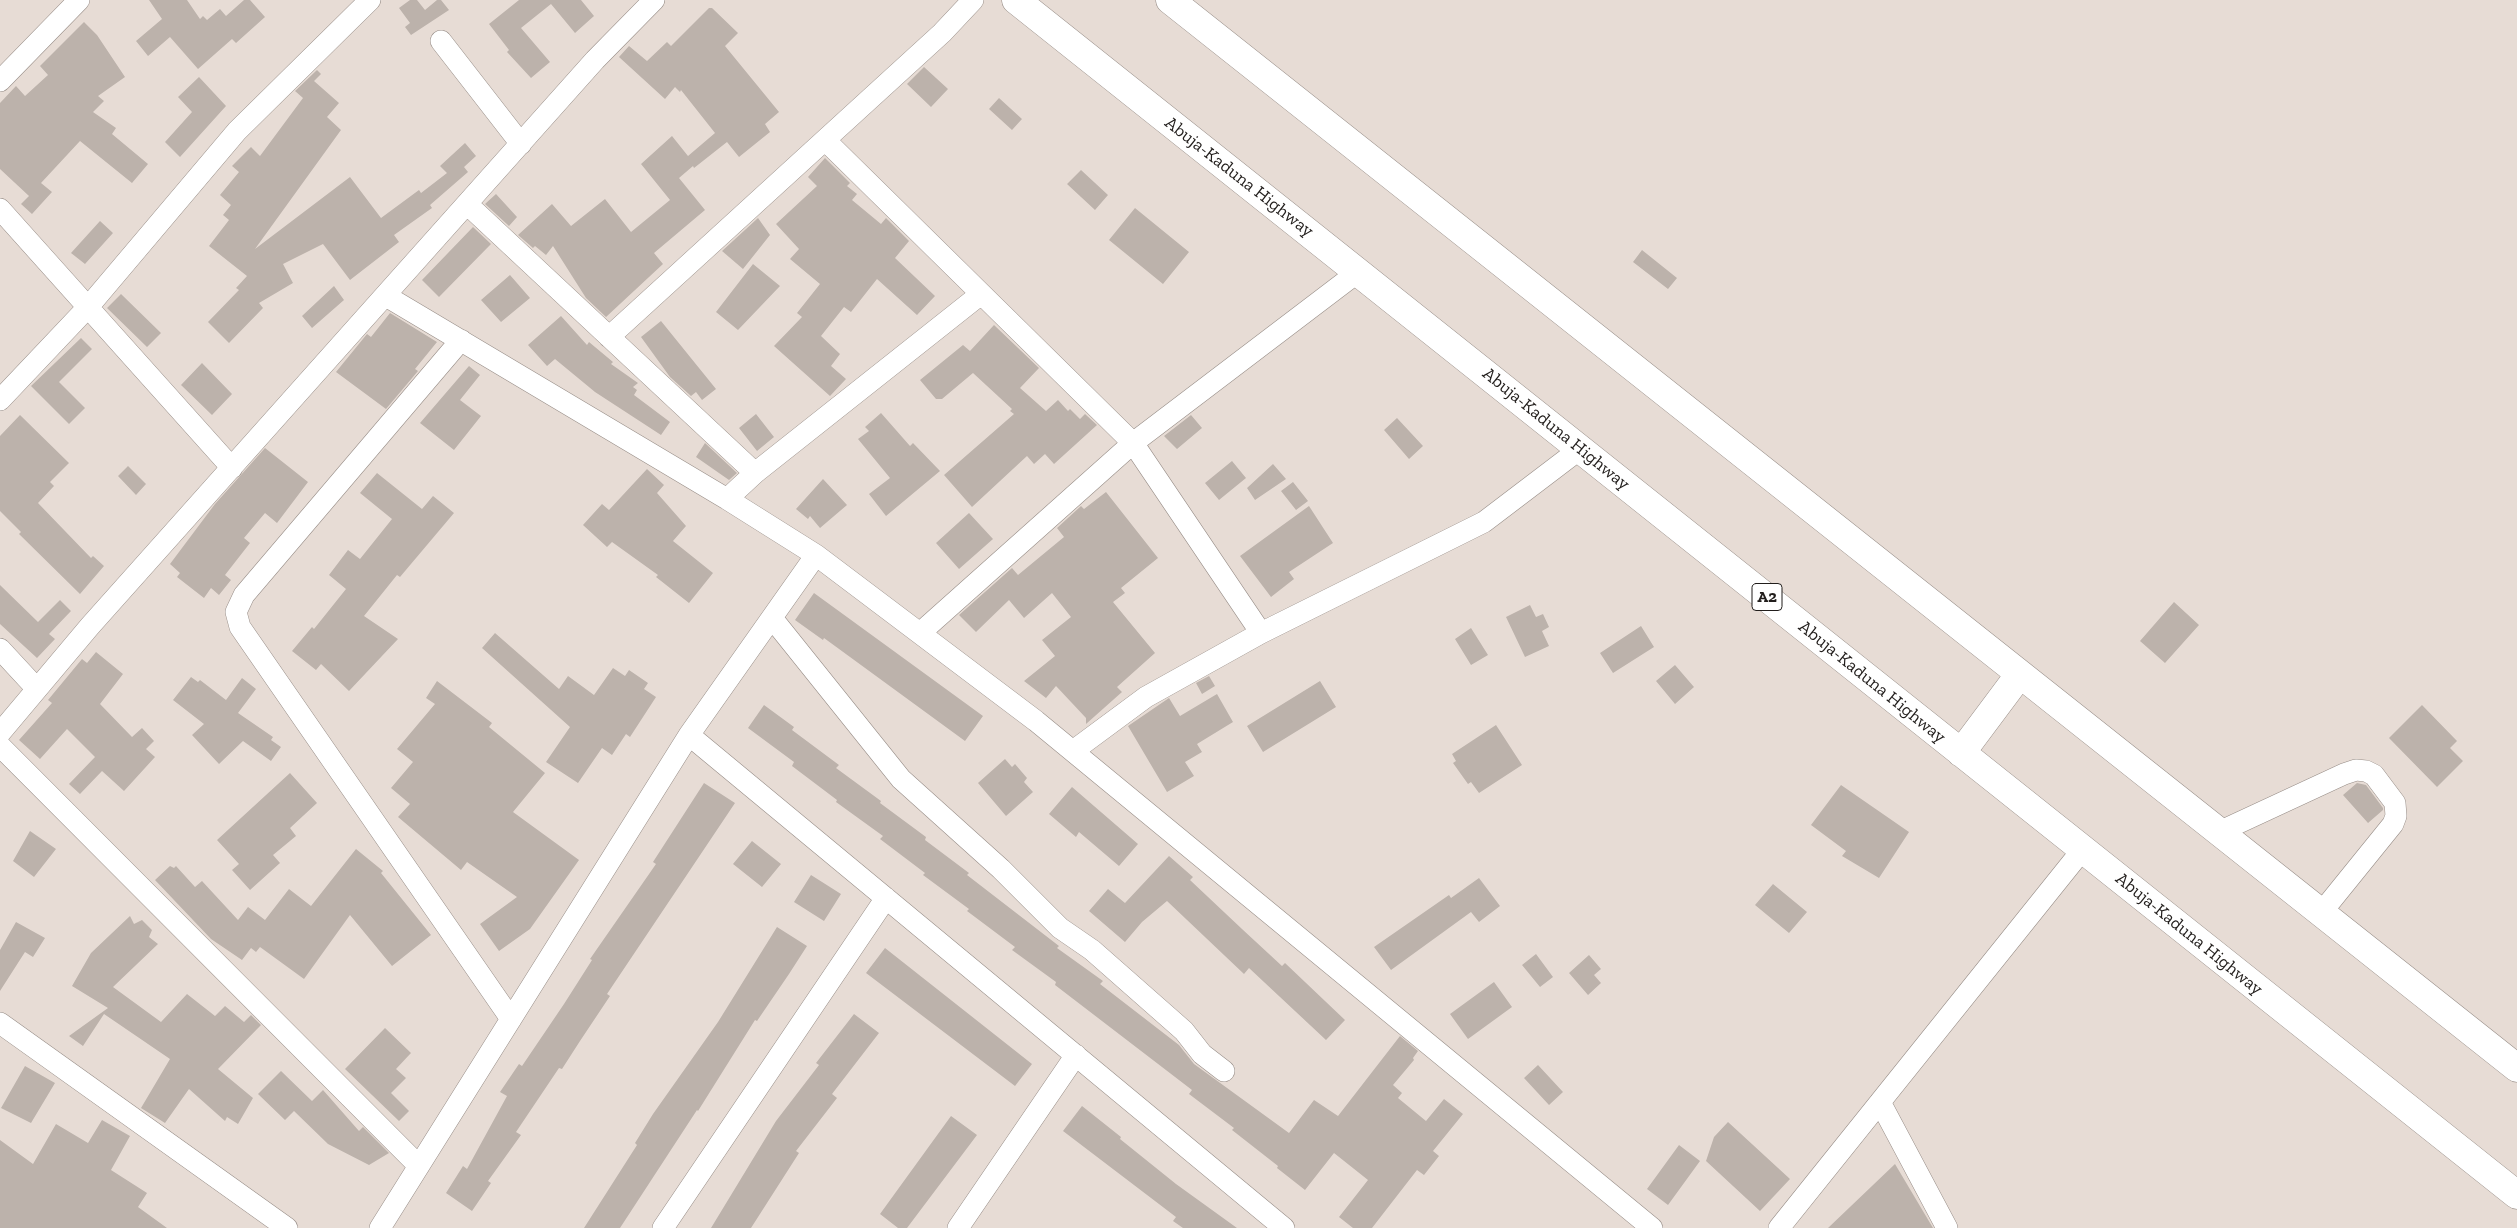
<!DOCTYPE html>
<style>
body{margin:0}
canvas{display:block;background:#e7dcd5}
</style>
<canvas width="2517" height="1228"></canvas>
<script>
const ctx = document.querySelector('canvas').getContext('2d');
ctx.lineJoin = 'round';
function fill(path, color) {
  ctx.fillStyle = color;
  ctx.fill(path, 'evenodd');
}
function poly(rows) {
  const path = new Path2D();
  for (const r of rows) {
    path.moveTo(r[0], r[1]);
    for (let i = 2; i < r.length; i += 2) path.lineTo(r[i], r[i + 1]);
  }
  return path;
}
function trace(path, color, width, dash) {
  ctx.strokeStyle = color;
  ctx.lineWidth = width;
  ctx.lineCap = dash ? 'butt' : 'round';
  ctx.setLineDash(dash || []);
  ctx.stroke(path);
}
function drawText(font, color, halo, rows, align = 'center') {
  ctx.font = font + ' "Zilla Slab",serif';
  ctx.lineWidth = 4.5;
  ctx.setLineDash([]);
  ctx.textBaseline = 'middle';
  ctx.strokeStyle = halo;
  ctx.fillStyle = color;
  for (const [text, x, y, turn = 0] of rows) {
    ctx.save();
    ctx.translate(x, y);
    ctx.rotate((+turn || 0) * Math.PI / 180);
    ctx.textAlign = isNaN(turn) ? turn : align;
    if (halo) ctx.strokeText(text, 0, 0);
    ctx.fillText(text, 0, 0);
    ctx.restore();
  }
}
const building = poly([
 [149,0,187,0,200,19,203,16,207,20,220,9,226,16,244,0,250,0,265,17,236,43,232,39,198,69,170,37,148,56,136,41,162,19],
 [410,0,417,0,425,10,437,0,441,0,449,10,411,35,405,27,410,23,399,8],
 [519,0,581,0,594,16,575,33,551,4,521,28,550,62,531,78,507,52,509,50,489,24],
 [709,8,712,8,738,33,725,46,779,112,765,124,770,132,739,157,727,142,694,168,693,166,679,178,705,210,654,253,663,264,606,317,586,298,553,246,546,255,535,246,533,248,518,235,552,204,571,226,605,199,631,232,670,200,641,164,672,136,688,156,715,133,681,90,680,92,675,87,665,99,619,57,629,46,647,61,667,42,671,46],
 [84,22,97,35,125,77,98,96,104,101,93,112,116,128,112,134,148,164,132,183,80,141,41,183,52,192,32,214,21,204,29,196,0,169,0,103,16,86,25,96,48,75,40,66],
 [924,67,948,89,931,107,907,84],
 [317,70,321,74,314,81,339,103,327,117,341,130,255,249,350,177,381,218,419,190,421,193,447,173,440,166,465,143,476,156,464,167,468,172,430,205,432,208,394,235,399,242,350,280,323,244,283,264,293,283,259,303,263,308,229,343,208,322,239,290,236,288,247,276,209,246,229,220,223,215,231,205,220,195,239,172,232,166,251,147,260,156,303,98,295,91],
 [199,77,226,106,180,157,165,142,192,112,178,97],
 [999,98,1022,119,1012,130,989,109],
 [825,158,850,183,847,186,857,194,852,200,881,224,886,218,909,241,895,258,935,296,917,315,877,279,851,312,844,307,821,336,840,354,831,366,846,379,830,396,774,346,802,317,797,313,820,284,790,259,799,249,776,224,817,186,808,177],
 [1081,170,1108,195,1095,210,1067,184],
 [496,194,517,217,509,226,485,204],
 [1135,208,1189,252,1163,284,1109,240],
 [758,218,770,235,743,269,722,251],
 [100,221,113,233,85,264,71,253],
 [473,227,491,244,439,297,422,280],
 [1642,250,1677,278,1668,289,1633,262],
 [753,264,780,286,738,330,716,312],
 [510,275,530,298,501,322,481,300],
 [334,286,344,300,312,328,302,316],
 [121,294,161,333,147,347,107,308],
 [390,313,437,342,415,369,418,371,386,409,336,372,367,334,371,337],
 [561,316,587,345,589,342,613,362,611,364,638,383,633,387,637,390,634,395,670,422,661,435,595,392,555,359,547,366,528,345],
 [661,321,716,389,702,400,696,392,691,396,670,377,641,337],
 [994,325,1039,368,1020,388,1046,411,1058,400,1068,411,1070,409,1080,419,1085,414,1097,425,1054,464,1045,454,1034,464,1027,456,972,507,944,475,1014,414,1010,411,1012,409,973,373,942,399,936,399,920,380,963,345,970,351],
 [81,338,92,349,59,382,85,408,69,424,31,386],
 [202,363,232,394,212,415,181,385],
 [469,366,480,375,460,400,481,416,454,450,420,423],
 [881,413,910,446,913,443,940,471,886,516,869,494,890,478,858,439,869,431,865,427],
 [756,414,774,437,757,451,739,428],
 [20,415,69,463,50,482,54,486,38,503,91,558,93,556,104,566,80,594,19,534,21,532,0,511,0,436],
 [1191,415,1202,428,1177,449,1164,436],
 [1397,418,1423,446,1409,459,1384,430],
 [705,443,737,473,729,480,696,457],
 [265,448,308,482,277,523,265,513,244,538,250,543,225,575,231,580,219,595,211,588,204,598,177,577,180,573,170,564,215,504],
 [1232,461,1246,478,1219,500,1205,483],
 [1273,464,1286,479,1255,500,1247,488],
 [128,466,146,484,136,495,118,476],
 [647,469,664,485,657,493,686,526,673,541,713,573,689,603,656,577,658,575,612,542,607,547,583,525,602,504,609,510],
 [377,473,422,509,433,496,454,513,400,577,397,575,364,616,398,639,349,691,321,664,316,670,292,651,312,627,314,629,346,589,329,575,348,550,360,559,392,519,360,493],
 [823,479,847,505,820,528,810,516,808,519,796,509],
 [1293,482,1308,501,1296,510,1281,491],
 [1106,492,1158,558,1121,588,1125,593,1113,602,1155,653,1117,687,1122,692,1086,724,1086,718,1056,686,1046,698,1024,681,1055,656,1042,640,1071,617,1052,593,1024,618,1009,600,976,632,959,615,1012,568,1018,575,1064,537,1057,528,1081,506,1084,509],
 [1309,506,1333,543,1289,572,1294,579,1271,597,1240,556],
 [969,513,993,539,959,569,936,543],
 [0,585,38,622,60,600,71,611,49,634,55,639,37,658,0,624],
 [814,593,983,716,965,741,824,638,823,640,795,620],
 [2174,602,2199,625,2165,663,2140,641],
 [1530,605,1536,617,1543,614,1549,627,1542,631,1549,646,1525,657,1506,617],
 [1641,626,1654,647,1613,673,1600,653],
 [1471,628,1488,655,1471,665,1455,639],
 [495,633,559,689,568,676,594,695,613,668,625,676,629,670,648,683,644,689,656,697,630,737,626,734,612,755,602,748,578,783,546,762,570,727,482,648],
 [96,652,123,674,100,704,132,737,142,728,154,741,146,749,155,757,124,791,102,771,80,794,69,784,95,757,67,729,40,759,19,740,52,703,48,700,82,659,87,663],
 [1675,665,1694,687,1675,704,1656,681],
 [1209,676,1215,686,1202,694,1196,683],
 [191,677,198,682,200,680,226,700,242,678,256,689,238,713,273,737,271,740,281,747,271,761,243,741,219,764,192,735,204,724,173,700],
 [437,681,492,723,489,727,545,773,513,812,579,860,530,929,499,951,480,924,517,897,467,862,461,870,398,817,410,804,391,788,413,762,397,749,435,704,426,698],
 [1320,681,1336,707,1263,752,1247,726],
 [1217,694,1233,722,1197,744,1202,752,1185,762,1194,776,1167,792,1128,726,1169,698,1180,716],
 [764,705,794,727,792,730,839,765,836,768,881,801,880,803,926,837,925,840,969,873,967,875,1059,946,1057,948,1103,981,1100,984,1179,1045,1194,1064,1289,1133,1314,1100,1338,1116,1400,1036,1418,1051,1413,1058,1414,1060,1393,1085,1402,1093,1398,1098,1426,1121,1444,1099,1463,1114,1433,1151,1439,1156,1424,1175,1417,1170,1372,1228,1353,1228,1339,1217,1368,1180,1334,1153,1305,1190,1277,1168,1278,1166,1232,1130,1234,1128,1189,1094,1192,1090,1055,985,1056,982,1012,950,1015,947,967,911,969,909,923,875,925,873,880,839,883,836,836,802,837,800,792,766,794,762,748,728],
 [2422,705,2457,741,2450,748,2463,761,2437,787,2389,738],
 [1496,725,1522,765,1479,793,1471,782,1468,784,1453,763,1456,761,1452,754],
 [1005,759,1012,767,1015,764,1027,778,1024,782,1033,792,1006,816,978,783],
 [290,773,317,803,290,828,296,836,273,855,280,863,250,890,232,870,239,864,217,840],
 [704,783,735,803,607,994,610,996,580,1041,562,1069,559,1068,516,1132,521,1135,488,1181,491,1183,472,1211,446,1193,463,1166,467,1169,507,1096,500,1092,519,1064,522,1066,564,1004,592,960,590,959,656,864,653,862],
 [2357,783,2366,785,2383,808,2383,810,2368,823,2343,795],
 [1841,785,1909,832,1879,878,1842,856,1846,851,1811,825],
 [1072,787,1138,844,1119,866,1079,832,1076,837,1049,814],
 [30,831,56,849,34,877,13,861],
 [752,841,781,864,762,887,733,864],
 [356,849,383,871,381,873,431,935,392,966,350,915,304,979,260,947,256,952,251,948,242,960,211,939,155,880,170,866,174,868,176,866,195,887,202,881,238,920,248,907,265,920,289,889,311,906],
 [1169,856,1193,877,1190,880,1242,929,1282,966,1285,963,1345,1020,1326,1040,1249,968,1244,974,1167,901,1142,922,1125,942,1089,911,1108,889,1125,903],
 [811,875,841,894,824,921,794,902],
 [1479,878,1500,906,1479,922,1471,912,1391,970,1374,947,1449,895,1451,898],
 [1773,884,1807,912,1789,933,1755,905],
 [130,916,134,924,142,920,152,930,149,937,158,944,113,987,161,1022,187,994,215,1016,225,1006,244,1022,251,1015,261,1025,218,1069,253,1098,238,1124,227,1117,225,1121,189,1089,165,1123,141,1108,170,1059,104,1014,83,1046,69,1036,108,1008,72,986,91,953],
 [16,922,45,938,33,957,25,952,0,991,0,950],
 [777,927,807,946,789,974,757,1021,755,1020,698,1111,697,1110,620,1228,584,1228,637,1145,635,1143,653,1114,718,1022],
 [885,948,1032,1064,1015,1086,866,973],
 [1536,954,1553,977,1540,987,1522,965],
 [1589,955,1601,969,1594,975,1601,983,1588,995,1569,973],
 [1494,982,1512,1007,1468,1039,1450,1014],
 [854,1014,879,1033,832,1094,837,1098,796,1151,799,1153,751,1228,711,1228,776,1121,819,1065,816,1063],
 [385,1028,411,1053,396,1069,406,1078,391,1093,409,1111,399,1121,345,1069],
 [1538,1065,1563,1092,1549,1105,1524,1078],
 [25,1066,55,1083,31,1123,1,1108],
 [281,1071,312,1101,323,1090,359,1131,363,1127,389,1153,369,1165,328,1144,294,1111,285,1120,258,1094],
 [1082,1106,1121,1137,1120,1139,1176,1184,1237,1228,1183,1228,1173,1221,1176,1217,1063,1131],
 [951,1116,977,1135,907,1228,898,1228,880,1214],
 [102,1120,130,1136,111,1170,147,1193,138,1207,167,1228,0,1228,0,1140,33,1164,56,1124,88,1143],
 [1728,1122,1790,1179,1760,1211,1706,1161,1714,1137],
 [1679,1145,1700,1161,1668,1205,1647,1189],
 [1895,1164,1933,1228,1828,1228]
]);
const minor = poly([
 [441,41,521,144],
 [0,81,79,0],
 [825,140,1133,443,1261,633],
 [467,204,755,473],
 [0,209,232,468],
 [386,296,727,499,816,555,1036,721,1652,1228],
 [609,337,942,33,973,0],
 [461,340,244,595,236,612,240,627,511,1019],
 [0,400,89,306,237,131,370,0],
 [727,499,755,473,981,294],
 [772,618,901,779,1001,869,1060,928,1092,950,1184,1031,1202,1054,1224,1071],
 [920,633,1133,443,1358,272],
 [0,649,37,689],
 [0,733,90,626,595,60,654,0],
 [689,735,1284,1228],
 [0,746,419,1166],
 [1073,751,1146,697,1261,633,1484,522,1580,449],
 [2219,832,2344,774,2356,770,2366,771,2374,775,2395,803,2396,816,2393,824,2321,913],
 [0,1023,287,1228],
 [1880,1102,1947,1228],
 [380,1228,689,735,816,555],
 [663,1228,886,898],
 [958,1228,1076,1055],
 [1779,1228,2083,849]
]);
const highway = poly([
 [1016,0,2517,1195],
 [1170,0,2517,1068],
 [1961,753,2020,674]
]);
const shields = [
 [1767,597,30]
];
const shieldNames = [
 ["A2",1767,597]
];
const streetNames = [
 ["Abuja-Kaduna Highway",1239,177,38],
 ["Abuja-Kaduna Highway",1556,429,39],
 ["Abuja-Kaduna Highway",1872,682,39],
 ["Abuja-Kaduna Highway",2189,934,39]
];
fill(building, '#bcb2ab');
trace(minor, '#978d87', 22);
trace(highway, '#978d87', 29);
trace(minor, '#fff', 21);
trace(highway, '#fff', 28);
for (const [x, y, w] of shields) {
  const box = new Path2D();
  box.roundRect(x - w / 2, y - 13.5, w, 27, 4);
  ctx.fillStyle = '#fff';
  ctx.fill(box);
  trace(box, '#211d1b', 1);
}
drawText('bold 16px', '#211d1b', null, shieldNames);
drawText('18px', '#211d1b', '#fff', streetNames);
</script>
